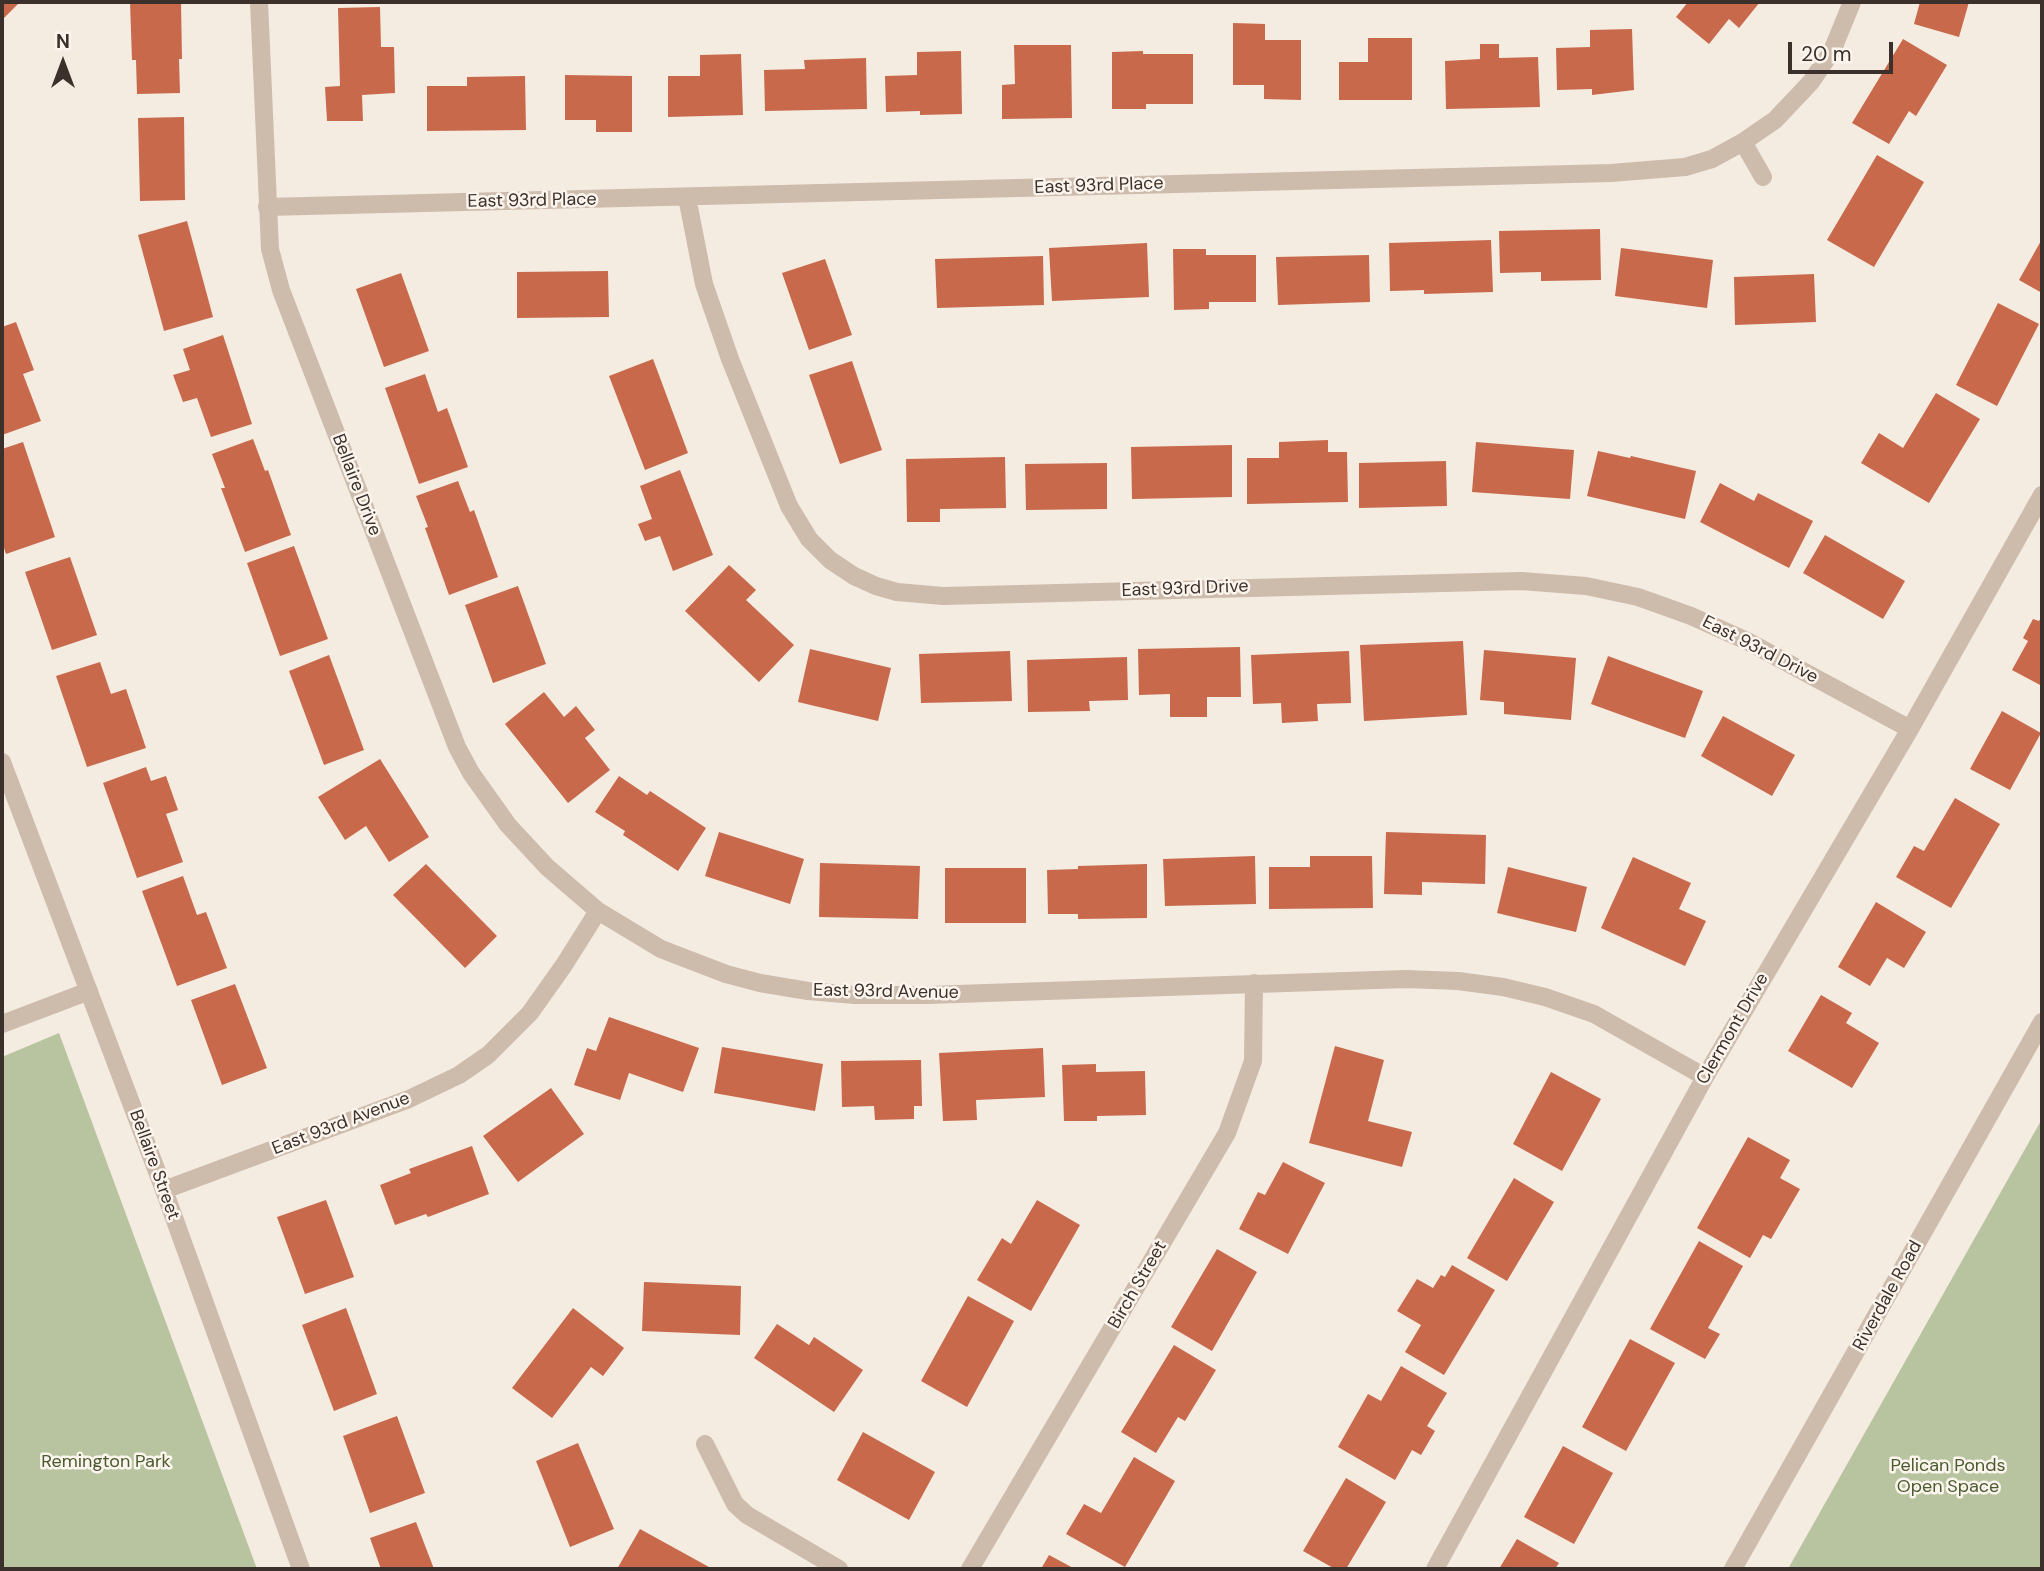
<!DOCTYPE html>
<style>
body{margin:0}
#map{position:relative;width:2044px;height:1571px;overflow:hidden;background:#f4ebe1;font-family:"DM Sans",sans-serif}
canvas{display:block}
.frame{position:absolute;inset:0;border:4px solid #3b302b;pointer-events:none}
.north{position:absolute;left:28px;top:28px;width:70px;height:70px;-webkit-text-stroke:5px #fbf5ee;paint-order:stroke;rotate:0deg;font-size:19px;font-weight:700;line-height:28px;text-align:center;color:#3b302b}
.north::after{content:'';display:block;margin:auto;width:24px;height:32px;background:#3b302b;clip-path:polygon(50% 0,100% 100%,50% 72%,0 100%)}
.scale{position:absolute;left:1788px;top:42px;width:105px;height:32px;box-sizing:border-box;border:4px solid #3b302b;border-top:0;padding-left:9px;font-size:21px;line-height:24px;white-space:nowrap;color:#3b302b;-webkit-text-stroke:5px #fbf5ee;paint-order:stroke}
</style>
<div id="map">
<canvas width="2044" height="1571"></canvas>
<div class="frame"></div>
<div class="north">N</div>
<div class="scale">20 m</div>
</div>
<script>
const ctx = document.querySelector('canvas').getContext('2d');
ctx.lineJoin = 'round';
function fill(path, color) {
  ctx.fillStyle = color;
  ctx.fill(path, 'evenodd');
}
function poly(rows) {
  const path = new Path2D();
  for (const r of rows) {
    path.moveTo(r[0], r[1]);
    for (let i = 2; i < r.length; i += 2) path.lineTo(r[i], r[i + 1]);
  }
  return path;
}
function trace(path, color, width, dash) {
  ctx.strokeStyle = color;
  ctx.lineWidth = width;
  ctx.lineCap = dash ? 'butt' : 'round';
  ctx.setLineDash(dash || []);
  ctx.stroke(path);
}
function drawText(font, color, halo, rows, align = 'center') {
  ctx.font = font + ' "DM Sans",sans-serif';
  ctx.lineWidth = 5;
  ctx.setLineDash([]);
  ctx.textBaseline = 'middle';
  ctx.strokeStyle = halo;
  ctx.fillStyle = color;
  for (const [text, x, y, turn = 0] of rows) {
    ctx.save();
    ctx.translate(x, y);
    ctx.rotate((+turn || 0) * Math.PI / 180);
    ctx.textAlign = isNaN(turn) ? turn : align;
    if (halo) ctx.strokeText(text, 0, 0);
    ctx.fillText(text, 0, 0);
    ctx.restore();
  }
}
const green = poly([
 [59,1033,257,1569,2,1569,2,1057],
 [2042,1119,2042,1569,1788,1569,1793,1560]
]);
const building = poly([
 [2,2,20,2,2,20],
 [130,2,181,2,182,59,179,59,180,93,137,94,136,60,132,60],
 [1688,2,1760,2,1739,28,1729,19,1709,44,1676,17],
 [1920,2,1969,2,1959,37,1914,24],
 [380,7,381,47,394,47,395,93,362,95,363,121,327,121,325,87,340,86,338,8],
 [1233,23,1265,24,1265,40,1301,40,1301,100,1264,99,1264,85,1233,85],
 [1632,29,1634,90,1592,95,1592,89,1557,90,1556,48,1590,47,1590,30],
 [1368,38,1412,38,1412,100,1339,100,1339,62,1368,62],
 [1903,39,1947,65,1916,116,1909,111,1889,144,1852,123],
 [1480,44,1499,44,1499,58,1538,57,1540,107,1446,109,1445,61,1480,59],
 [1014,45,1071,45,1072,118,1002,119,1002,85,1015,84],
 [961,51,962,114,920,115,920,111,886,112,885,76,917,75,917,52],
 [1143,51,1143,54,1193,54,1193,104,1146,104,1146,109,1112,109,1112,52],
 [741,54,743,115,668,117,668,76,700,76,700,55],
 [866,58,867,109,765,111,764,70,805,69,804,60],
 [565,75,632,76,632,132,596,132,596,120,565,120],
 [525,76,526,130,427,131,427,86,467,86,467,77],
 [184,117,185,200,140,201,138,118],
 [1877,155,1924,182,1874,267,1827,240],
 [187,221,213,317,164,331,138,235],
 [1600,229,1601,280,1541,281,1541,272,1500,273,1499,231],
 [2042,239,2042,293,2019,280],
 [1491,240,1493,292,1424,294,1424,290,1390,291,1389,243],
 [1147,243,1149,297,1052,301,1049,248],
 [1621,248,1713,260,1707,308,1615,296],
 [1173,249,1206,249,1206,255,1256,255,1256,302,1209,302,1209,309,1174,310],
 [1369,255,1370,302,1278,305,1276,257],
 [1043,256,1044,305,937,308,935,259],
 [825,259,852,335,809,350,782,273],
 [608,271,609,317,517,318,517,272],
 [401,273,429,351,384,367,356,289],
 [1814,274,1816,322,1735,325,1734,277],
 [1998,303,2039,324,1997,406,1956,385],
 [16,322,34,370,23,374,41,421,2,435,2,327],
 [223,335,252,424,211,437,197,398,183,402,173,375,190,370,183,349],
 [653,359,688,453,645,470,609,376],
 [852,361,882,450,840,464,809,375],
 [425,374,438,412,447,408,468,467,419,484,385,388],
 [1936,393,1980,419,1929,503,1861,463,1879,433,1903,448],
 [253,439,265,471,268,470,291,535,245,552,221,488,225,488,212,454],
 [1328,440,1328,452,1347,452,1348,502,1247,504,1247,458,1279,458,1279,442],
 [23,442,55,537,6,554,2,542,2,449],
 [1476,442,1574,450,1570,499,1472,492],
 [1232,445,1232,497,1132,499,1131,447],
 [1598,451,1630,458,1631,456,1696,471,1685,519,1587,496],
 [1005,457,1006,508,940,509,940,522,907,522,906,459],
 [1446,461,1447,506,1359,508,1359,463],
 [1107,463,1107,509,1026,510,1025,464],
 [680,470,713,555,673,571,660,536,645,541,638,524,652,519,640,486],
 [458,481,470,512,474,510,498,577,449,595,425,528,428,527,416,496],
 [1720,483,1754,501,1758,493,1813,521,1789,568,1700,522],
 [1825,535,1905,581,1883,619,1803,573],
 [294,546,328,639,280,656,247,563],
 [70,557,97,635,52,650,25,572],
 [729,565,756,590,746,600,794,645,759,682,685,611],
 [518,586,546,664,493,683,465,605],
 [2042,616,2042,686,2012,670,2028,641,2023,638,2033,619,2039,621],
 [1463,641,1467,715,1364,721,1360,645],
 [1240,647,1241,697,1207,697,1207,717,1170,717,1170,694,1139,695,1138,649],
 [810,649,891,668,878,721,798,702],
 [1484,650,1576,658,1571,720,1504,714,1504,702,1480,700],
 [1010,651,1012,701,921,703,919,654],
 [1349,651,1351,703,1317,704,1318,721,1282,723,1281,703,1253,704,1251,655],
 [329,655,364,750,324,765,289,671],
 [1608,656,1703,691,1685,738,1591,704],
 [1127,657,1128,700,1089,701,1090,711,1028,712,1027,660],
 [100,662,111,694,126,689,146,748,87,767,56,676],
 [544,692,564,717,576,706,595,730,585,738,610,770,568,803,505,724],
 [2002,711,2041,733,2010,790,1970,769],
 [1723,716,1795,755,1772,796,1701,756],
 [380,759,429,837,389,862,366,826,345,840,318,797],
 [146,767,151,781,166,776,178,810,166,814,183,862,137,878,103,783],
 [619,776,647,795,650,791,706,828,678,871,623,835,625,831,595,812],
 [1955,798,2000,824,1951,908,1896,877,1914,846,1924,851],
 [719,832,804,859,790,904,705,876],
 [1386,832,1486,835,1485,884,1422,882,1422,895,1384,894],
 [1255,856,1256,904,1165,906,1163,859],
 [1310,856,1372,856,1373,908,1269,909,1269,867,1310,867],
 [1633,857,1691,883,1679,909,1706,921,1685,966,1601,928],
 [820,863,920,866,918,919,819,917],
 [426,864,497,936,465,968,393,895],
 [1147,864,1147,918,1078,919,1078,914,1048,914,1047,870,1078,869,1078,866],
 [1508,867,1587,887,1576,932,1497,913],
 [945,868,1026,868,1026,923,945,923],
 [183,876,197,915,206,912,227,968,177,986,142,891],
 [1876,902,1926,932,1904,968,1887,958,1870,986,1838,967],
 [235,984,267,1068,222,1085,191,1000],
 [1821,995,1852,1013,1846,1023,1879,1043,1852,1088,1788,1051],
 [609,1017,699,1048,683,1092,629,1073,620,1100,574,1085,587,1048,596,1051],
 [1335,1046,1384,1060,1368,1121,1412,1132,1402,1167,1309,1143],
 [722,1047,823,1064,815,1111,714,1093],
 [1043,1048,1045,1097,976,1100,977,1120,943,1121,939,1053],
 [921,1060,922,1106,914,1106,914,1119,875,1120,874,1106,842,1107,841,1061],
 [1096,1064,1096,1072,1145,1071,1146,1115,1097,1116,1097,1121,1064,1121,1062,1065],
 [1551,1072,1601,1099,1562,1171,1513,1144],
 [551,1088,584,1134,518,1182,483,1136],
 [1748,1137,1790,1160,1780,1178,1800,1189,1771,1239,1763,1235,1750,1258,1697,1228],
 [472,1146,489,1194,428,1217,426,1214,395,1225,380,1185,411,1173,409,1169],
 [1283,1162,1325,1183,1288,1254,1239,1229,1258,1192,1265,1195],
 [1514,1178,1554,1202,1507,1281,1467,1258],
 [326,1200,354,1277,305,1294,277,1217],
 [1037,1200,1080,1225,1031,1311,977,1280,1002,1238,1011,1244],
 [1699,1241,1743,1266,1708,1328,1720,1334,1705,1359,1650,1329],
 [1217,1249,1257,1272,1212,1351,1171,1327],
 [1452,1265,1495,1290,1444,1375,1405,1352,1421,1325,1397,1311,1417,1279,1433,1288,1441,1275,1445,1277],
 [644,1282,741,1286,740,1335,642,1331],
 [968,1296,1014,1321,967,1407,921,1381],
 [346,1308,377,1394,334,1411,302,1325],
 [573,1308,624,1348,603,1376,591,1367,552,1418,512,1388],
 [777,1324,809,1345,814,1337,863,1370,834,1412,754,1358],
 [1630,1339,1675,1363,1626,1451,1582,1427],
 [1174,1345,1216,1370,1185,1421,1178,1417,1156,1453,1121,1432],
 [1401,1366,1447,1393,1427,1426,1435,1431,1421,1455,1412,1450,1395,1480,1338,1447,1368,1394,1381,1401],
 [397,1416,425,1493,370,1513,343,1436],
 [863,1432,935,1472,909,1520,837,1480],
 [578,1443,614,1529,570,1547,536,1461],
 [1563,1446,1613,1473,1574,1544,1524,1517],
 [1134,1457,1175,1481,1125,1567,1066,1534,1084,1504,1101,1513],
 [1346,1478,1386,1502,1346,1569,1335,1569,1303,1551],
 [416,1522,434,1569,381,1569,370,1538],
 [640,1529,709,1567,708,1569,617,1569],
 [1517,1539,1559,1563,1555,1569,1499,1569],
 [1049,1555,1075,1569,1041,1569]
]);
const minor = poly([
 [259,2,270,249,281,290,457,747,471,773,508,825,547,867,598,911,661,949,726,974,760,983,808,991,855,995,927,995,1406,979,1458,981,1503,987,1545,997,1594,1014,1705,1077],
 [1743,142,1763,177],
 [687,197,704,284,730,359,789,506,809,539,830,560,854,576,876,586,897,592,943,596,1521,581,1586,586,1638,597,1691,616,1747,641,1910,729],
 [267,207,1611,173,1685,167,1712,159,1743,142,1775,120,1811,82,1832,51,1852,2],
 [2,762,164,1190,301,1569],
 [2,1024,89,991],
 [164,1190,409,1099,459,1075,488,1055,530,1013,564,965,598,911],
 [705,1444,735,1504,747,1515,839,1569],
 [970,1569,1227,1133,1253,1061,1254,983],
 [1435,1569,1705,1077,1910,729,2042,495]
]);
const tertiary = poly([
 [1733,1569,2042,1022]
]);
const streetNames = [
 ["East 93rd Place",1099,186,-2],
 ["East 93rd Place",532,201,-1],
 ["Bellaire Drive",356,485,69],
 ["East 93rd Drive",1185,589,-2],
 ["East 93rd Drive",1760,650,27],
 ["East 93rd Avenue",886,992,1],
 ["Clermont Drive",1733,1029,-60],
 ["East 93rd Avenue",341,1124,-21],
 ["Bellaire Street",154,1165,70],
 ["Birch Street",1138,1285,-60],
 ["Riverdale Road",1888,1296,-61]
];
const parkNames = [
 ["Remington Park",106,1462],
 ["Pelican Ponds",1948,1466],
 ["Open Space",1948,1487]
];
fill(green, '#b8c4a0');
fill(building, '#c8694b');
trace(minor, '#cdbbac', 18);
trace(tertiary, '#cdbbac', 18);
drawText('18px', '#3b302b', '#fbf5ee', streetNames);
drawText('18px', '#4a5a2e', '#fbf5ee', parkNames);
</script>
